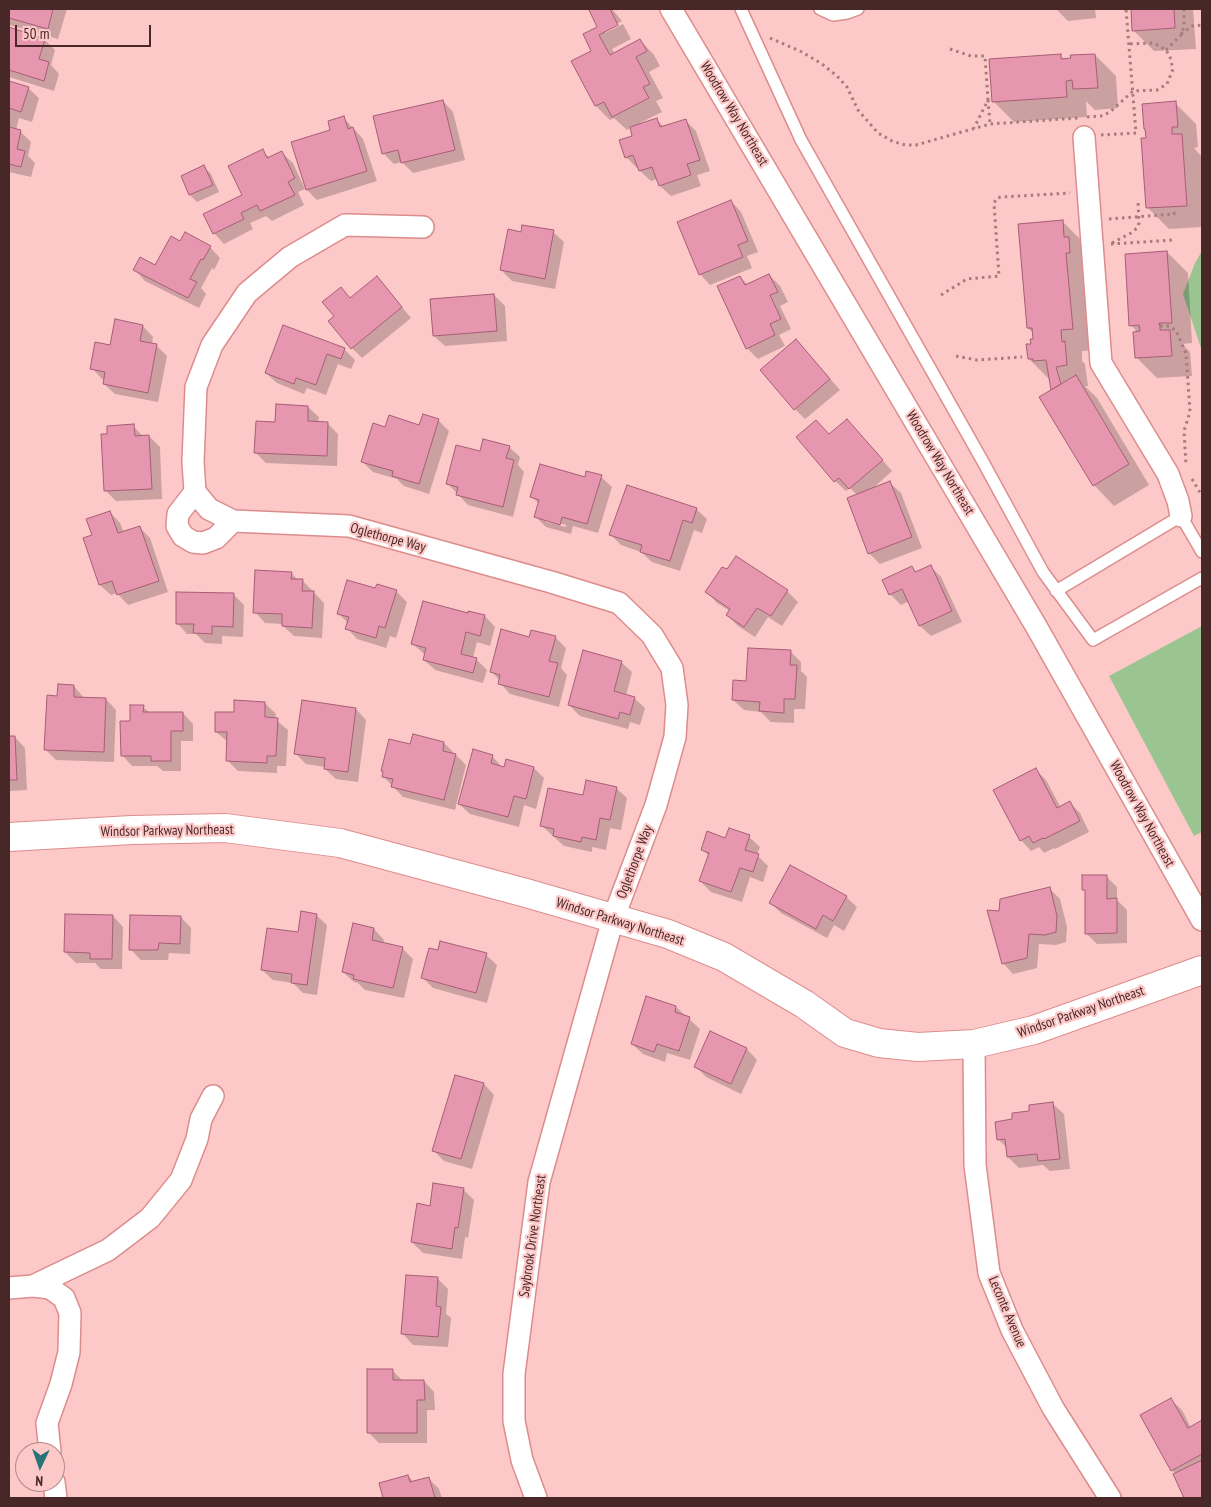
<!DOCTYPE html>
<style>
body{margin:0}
#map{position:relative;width:1211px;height:1507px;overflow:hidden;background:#fdc9c8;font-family:"PT Sans Narrow",sans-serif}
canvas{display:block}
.frame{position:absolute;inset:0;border:10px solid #482727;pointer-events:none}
.north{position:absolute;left:15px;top:1442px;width:50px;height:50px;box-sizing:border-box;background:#fdc9c8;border:1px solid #b58888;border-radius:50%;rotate:183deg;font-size:14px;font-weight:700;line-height:20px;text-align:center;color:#482727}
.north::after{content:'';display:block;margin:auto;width:18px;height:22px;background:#2a7478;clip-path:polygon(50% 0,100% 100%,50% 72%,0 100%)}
.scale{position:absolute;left:15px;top:25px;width:136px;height:22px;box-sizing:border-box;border:2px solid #482727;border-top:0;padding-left:6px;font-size:15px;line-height:18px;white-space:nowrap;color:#482727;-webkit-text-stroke:4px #fdc9c8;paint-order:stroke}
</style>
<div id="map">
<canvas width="1211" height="1507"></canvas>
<div class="frame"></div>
<div class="north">N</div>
<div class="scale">50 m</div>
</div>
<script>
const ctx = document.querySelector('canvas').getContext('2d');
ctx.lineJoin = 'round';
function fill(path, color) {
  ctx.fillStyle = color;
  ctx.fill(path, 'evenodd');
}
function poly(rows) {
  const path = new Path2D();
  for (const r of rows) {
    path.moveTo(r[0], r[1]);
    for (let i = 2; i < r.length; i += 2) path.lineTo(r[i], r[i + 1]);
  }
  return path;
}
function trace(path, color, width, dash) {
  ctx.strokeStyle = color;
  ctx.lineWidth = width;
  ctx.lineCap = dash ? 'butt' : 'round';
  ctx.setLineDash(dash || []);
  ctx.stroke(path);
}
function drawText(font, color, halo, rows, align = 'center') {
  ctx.font = font + ' "PT Sans Narrow",sans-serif';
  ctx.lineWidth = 4.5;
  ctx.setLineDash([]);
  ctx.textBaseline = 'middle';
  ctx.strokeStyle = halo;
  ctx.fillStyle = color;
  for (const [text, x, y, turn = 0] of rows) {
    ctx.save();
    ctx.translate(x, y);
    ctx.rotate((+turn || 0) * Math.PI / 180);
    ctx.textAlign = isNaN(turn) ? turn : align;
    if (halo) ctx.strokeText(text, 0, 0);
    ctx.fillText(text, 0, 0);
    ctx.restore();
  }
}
const green = poly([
 [1202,251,1202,351,1183,294,1195,263],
 [1202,626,1202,832,1194,836,1109,676]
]);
const shadow = poly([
 [9,9,67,9,58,39,10,25,9,24],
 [593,9,612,9,622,21,605,30,605,33,623,24,631,39,612,49,615,54,640,40,654,55,660,66,649,72,663,98,656,101,662,112,640,123,641,125,656,119,664,127,685,120,696,131,710,171,697,175,701,186,671,196,660,186,658,179,651,181,640,171,639,167,637,168,626,157,634,136,631,128,627,130,614,118,610,120,596,106,593,51,599,27,590,10],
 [1056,9,1095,9,1096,18,1068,21],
 [1132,9,1193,9,1196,49,1154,51,1133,30],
 [9,29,45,40,55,50,51,65,59,74,54,91,9,77],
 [1060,55,1065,60,1095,55,1116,76,1118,108,1095,110,1086,101,1087,117,1014,122,993,101],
 [9,82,28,88,39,98,32,122,19,118,16,130,20,131,31,142,28,156,35,163,31,177,9,172],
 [443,101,453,112,465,160,413,173,402,162,394,164,383,153],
 [1175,103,1196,124,1198,147,1194,148,1202,157,1202,227,1169,229,1148,208,1147,139],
 [343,117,363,139,377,181,317,200,306,189,332,131],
 [262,151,270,158,282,153,293,163,305,189,298,192,304,205,272,221,266,216,250,223,253,229,224,244,214,233,243,196],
 [204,167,211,174,219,192,197,202,190,195,182,177],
 [731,201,741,212,758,252,747,256,752,268,710,285,700,274],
 [1063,222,1084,243,1093,350,1082,351,1082,361,1085,364,1088,386,1085,386,1097,398,1149,485,1114,506,1094,485,1053,390,1050,380,1029,359,1035,340,1034,334,1028,328],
 [553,232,564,242,555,289,512,281,501,270,522,233],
 [180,243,210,247,220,258,214,270,212,268,201,288,206,294,199,308,145,281,135,270,155,267],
 [1167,252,1188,273,1192,343,1182,344,1190,352,1192,376,1157,378,1136,357,1138,333,1131,325],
 [769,275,780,286,788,302,780,306,791,329,779,335,785,346,758,359,747,348,740,277,748,285],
 [387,289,411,318,362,358,352,348,351,299],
 [494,295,505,306,507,341,445,346,434,336],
 [143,326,153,337,152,344,156,345,167,356,158,402,115,394,104,384,105,379,102,379,92,368,111,346],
 [283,326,344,349,355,360,351,369,338,364,326,395,307,388,304,394,277,383,266,373],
 [807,352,840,390,805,419,795,409],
 [308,407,319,417,318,423,327,423,338,434,337,466,266,463,256,453,276,423],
 [438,420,449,431,429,494,404,486,397,479,373,472,362,461,386,429,420,426],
 [133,426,144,437,149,436,160,447,162,499,116,501,105,490],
 [857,431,892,471,871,490,890,483,901,493,922,548,880,564,869,553,857,495,850,488,846,491,835,481],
 [509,447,520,457,518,465,524,472,513,517,468,505,447,483,481,453],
 [601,477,612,487,598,533,573,526,571,534,546,527,536,517,539,504,532,497,586,479],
 [546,519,566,525,566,527,546,522],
 [696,509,707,519,702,533,694,530,680,571,652,562,641,552,621,545,610,534],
 [110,512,120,523,124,533,139,527,150,538,168,592,128,605,117,593,111,595,100,585,85,539,94,536],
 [912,567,917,573,931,567,941,577,962,622,931,636,920,626,909,601,901,605,890,594],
 [291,573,298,580,302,580,324,603,322,638,294,636,283,626,283,624,265,623,255,612],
 [376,590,396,591,407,602,396,638,390,636,386,648,357,639,347,628,348,623,338,613],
 [787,591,798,602,782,626,768,617,755,637,738,626,727,615,730,611,717,603,707,592],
 [234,595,244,605,243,637,222,636,222,644,205,643,196,634,187,634,177,623],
 [469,614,485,616,495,627,490,646,477,642,473,658,476,659,487,670,483,683,435,670,424,660,425,655,413,644],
 [555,637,566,648,561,668,567,675,559,707,510,694,500,683,500,681,492,672,530,638],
 [791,652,801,662,801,671,807,677,805,709,794,709,794,723,771,722,761,712,744,710,733,700,747,682],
 [621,662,632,672,626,696,634,698,645,708,640,725,630,722,628,729,580,716,569,705],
 [74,686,84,698,106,699,116,710,114,762,56,760,45,749,58,697],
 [265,703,276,714,275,719,288,730,286,766,277,766,277,773,238,771,228,761,228,742,216,732,235,714],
 [143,707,150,713,183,713,193,724,193,741,181,741,181,771,163,771,157,766,132,766,122,755,131,722],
 [356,709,366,720,358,782,336,779,325,769,325,767,306,764,296,754],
 [414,736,444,743,466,765,455,810,403,797,383,776,384,773,382,770,411,746],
 [15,737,25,748,27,790,9,791,9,738],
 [492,756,503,768,534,768,544,778,536,809,524,805,519,827,470,814,459,804],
 [1036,770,1046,780,1061,808,1070,803,1080,813,1089,832,1055,849,1054,848,1044,853,1039,847,1031,851,1021,840],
 [616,788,627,798,621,830,610,828,606,850,592,847,592,852,564,846,542,826,584,796],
 [749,837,760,847,757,855,768,866,763,882,750,877,742,902,711,892,700,881,709,856,703,850,726,839],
 [1106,876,1117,887,1117,900,1127,910,1127,943,1097,944,1086,933,1086,892,1083,889],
 [1050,889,1060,899,1067,927,1066,942,1056,945,1039,944,1037,968,1013,974,1003,963,1000,913],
 [846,897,857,907,844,931,834,925,827,938,781,913,771,903],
 [316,915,327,925,317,995,303,993,293,983,273,980,262,970],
 [113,916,123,927,122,969,101,969,95,963,76,963,65,952],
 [181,917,191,928,190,954,169,953,168,960,141,960,130,949],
 [374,929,384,940,383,944,402,948,413,959,404,998,365,990,358,983,354,982,343,972],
 [486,955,497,965,487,1003,433,988,422,977],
 [676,1007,700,1029,690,1060,667,1053,665,1062,643,1054,632,1044],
 [711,1033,747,1049,757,1060,741,1094,706,1077,695,1066],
 [456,1076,484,1084,494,1095,472,1169,444,1161,433,1150],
 [1053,1104,1064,1114,1070,1169,1050,1171,1043,1165,1019,1168,1008,1157,1007,1148,998,1139,1014,1121],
 [463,1189,474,1200,468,1238,465,1237,462,1259,423,1253,412,1242,431,1207],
 [437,1278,448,1289,446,1314,451,1318,448,1347,413,1345,403,1334],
 [392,1370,403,1381,424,1381,434,1392,435,1410,427,1410,427,1443,379,1443,369,1433],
 [1171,1400,1182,1410,1191,1428,1202,1422,1202,1498,1186,1498,1175,1475,1176,1474,1172,1470],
 [408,1476,414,1482,429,1479,439,1489,442,1498,384,1498,380,1483]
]);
const building = poly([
 [9,9,53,9,48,29,9,18,9,9],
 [590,9,610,9,618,25,599,35,610,55,640,39,647,51,636,57,650,84,643,87,649,98,612,117,604,102,595,106,571,61,591,51,583,34,597,27,589,10,590,9],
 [1131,9,1174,9,1175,28,1132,31,1131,9],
 [9,27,45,39,39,59,49,62,44,81,9,70,9,27],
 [1061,54,1061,59,1071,58,1070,55,1095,54,1098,88,1073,89,1072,80,1066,81,1067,97,992,102,989,59,1061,54],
 [9,81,29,87,21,112,9,108,9,81],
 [443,100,455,150,401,163,398,150,382,154,373,116,443,100],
 [1176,101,1178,127,1172,127,1172,134,1182,134,1187,206,1146,208,1141,138,1146,138,1145,129,1144,129,1142,104,1176,101],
 [344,116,348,129,353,127,367,171,306,190,291,142,330,130,328,121,344,116],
 [657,118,660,127,686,119,700,160,687,164,691,175,659,186,652,167,639,171,633,155,625,158,619,140,632,136,630,127,657,118],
 [9,127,21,130,17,149,25,151,21,167,9,164,9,127],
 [263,149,267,158,282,151,295,178,288,182,295,195,260,211,257,205,241,213,244,219,213,234,203,214,242,195,228,166,263,149],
 [204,165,213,185,189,195,181,176,204,165],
 [731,200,748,241,738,245,743,257,699,275,677,222,731,200],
 [1063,220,1064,237,1069,237,1070,253,1066,253,1073,329,1061,330,1062,342,1065,341,1067,365,1056,367,1061,384,1051,390,1046,360,1033,361,1033,359,1028,359,1026,344,1031,344,1030,339,1033,339,1032,328,1027,328,1018,224,1063,220],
 [522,225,554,230,545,279,500,270,508,229,521,232,522,225],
 [185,232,211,246,203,260,201,259,190,279,197,282,188,298,133,270,140,257,155,265,171,236,180,241,185,232],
 [1167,251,1172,323,1159,323,1160,326,1160,330,1170,330,1172,356,1135,358,1133,332,1140,331,1139,325,1129,326,1125,254,1167,251],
 [769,274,778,292,770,295,781,319,770,324,775,335,746,349,717,286,740,276,745,285,769,274],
 [377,276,402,307,351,349,328,321,334,316,322,302,341,287,350,298,377,276],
 [494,294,497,331,433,336,430,299,494,294],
 [115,319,143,325,140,341,157,344,148,393,103,384,105,372,90,369,95,342,110,345,115,319],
 [283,325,345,348,341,359,327,354,316,385,296,378,294,384,265,373,283,325],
 [796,339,830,379,794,410,760,370,796,339],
 [1076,375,1129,464,1093,486,1039,397,1076,375],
 [276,404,308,406,308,421,328,422,327,456,254,453,256,421,275,422,276,404],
 [423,414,439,419,419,484,392,476,393,471,361,462,373,423,385,427,389,415,419,425,423,414],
 [847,419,883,460,849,489,839,478,834,482,796,437,816,420,829,434,847,419],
 [134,424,135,436,149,435,152,489,104,491,101,434,107,434,107,426,134,424],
 [483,439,510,446,506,458,514,460,503,507,456,495,458,487,446,484,456,445,480,451,483,439],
 [540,464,585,477,586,471,602,475,587,524,562,517,560,525,534,517,539,500,530,497,540,464],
 [890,481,912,537,868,554,847,498,890,481],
 [627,485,697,508,692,523,683,520,670,561,640,552,642,545,609,535,627,485],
 [110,511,118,533,140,526,159,581,117,595,112,581,99,585,83,538,92,535,86,519,110,511],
 [736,556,788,590,771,616,757,608,744,627,726,615,730,609,705,592,722,567,727,569,736,556],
 [931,565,952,611,919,626,902,589,889,595,882,580,912,566,915,572,931,565],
 [255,570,292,572,291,579,303,579,302,591,314,591,312,628,282,626,282,614,253,613,255,570],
 [347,580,375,588,377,584,397,590,385,628,379,626,376,638,345,629,349,617,337,614,347,580],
 [176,592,234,593,233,627,212,626,212,634,193,633,194,624,176,624,176,592],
 [423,601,468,613,468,611,485,615,480,636,466,632,461,654,477,658,473,673,423,660,426,648,411,644,423,601],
 [501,629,529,637,531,630,556,636,549,661,558,663,549,697,498,684,500,675,490,672,501,629],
 [748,648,791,650,790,665,797,665,795,699,784,699,784,713,759,711,760,702,732,700,733,680,746,681,748,648],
 [583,650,622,661,614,691,635,697,630,715,620,712,618,719,568,705,583,650],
 [58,684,74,685,74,697,106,698,104,752,44,750,47,695,57,696,58,684],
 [234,700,265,702,265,717,278,718,276,756,267,756,267,763,226,761,227,732,215,732,215,712,234,712,234,700],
 [302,700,356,708,348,772,324,769,325,758,294,754,302,700],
 [130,705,144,705,143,712,183,712,183,731,171,731,171,761,151,761,151,756,121,756,120,721,130,721,130,705],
 [413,734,444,742,443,751,456,754,444,800,391,787,393,779,382,777,383,771,381,771,389,739,410,744,413,734],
 [9,736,15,736,17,780,9,780,9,736],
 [473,749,493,755,491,763,504,767,506,759,534,767,526,799,514,796,508,817,458,804,473,749],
 [1036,768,1057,808,1070,801,1080,821,1044,839,1043,838,1033,843,1029,836,1020,841,993,790,1036,768],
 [586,780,617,787,610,820,600,818,596,840,582,837,581,842,553,836,554,829,540,826,548,788,583,795,586,780],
 [729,828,750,835,745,850,759,854,753,872,740,868,731,892,699,881,709,853,701,850,707,831,725,838,729,828],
 [790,865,847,896,833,921,823,915,816,929,769,903,790,865],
 [1082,875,1107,875,1107,899,1117,898,1117,933,1085,934,1085,890,1082,890,1082,875],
 [1050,887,1057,916,1056,932,1045,935,1029,934,1027,958,1002,964,987,910,999,911,1000,899,1050,887],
 [301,911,317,914,307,985,291,983,292,974,261,970,267,928,298,932,301,911],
 [65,914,113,915,112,959,90,959,90,953,64,952,65,914],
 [130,915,181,916,180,944,159,943,158,950,129,950,130,915],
 [353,923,374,928,372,940,403,947,393,988,353,979,354,975,342,972,353,923],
 [440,941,487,953,476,993,421,978,429,948,438,950,440,941],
 [646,996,676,1006,675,1012,690,1017,679,1051,657,1044,654,1052,631,1044,646,996],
 [710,1031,747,1048,731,1084,694,1067,710,1031],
 [455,1075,484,1083,461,1159,432,1151,455,1075],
 [1053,1102,1060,1159,1038,1161,1037,1154,1007,1157,1005,1139,997,1140,995,1122,1012,1119,1012,1113,1029,1111,1029,1105,1053,1102],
 [433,1183,464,1188,458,1228,455,1227,452,1249,411,1242,417,1203,430,1206,433,1183],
 [406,1275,438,1277,436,1306,441,1307,438,1337,401,1334,406,1275],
 [367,1369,393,1369,393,1380,424,1380,425,1400,417,1400,417,1433,367,1433,367,1369],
 [1171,1398,1188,1428,1202,1420,1202,1454,1171,1471,1140,1415,1171,1398],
 [1202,1460,1202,1498,1184,1498,1173,1474,1202,1460],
 [408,1475,410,1482,429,1477,435,1498,383,1498,379,1483,408,1475]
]);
const path = poly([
 [1181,34,1192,26,1202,25],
 [770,38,802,52,822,64,837,76,847,87,858,110,878,133,892,141,905,145,916,145,990,124,1078,118],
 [950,49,971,56,985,56,988,100,974,128],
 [1166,50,1181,35,1184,27,1184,9],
 [988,100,990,124],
 [1087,117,1101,116,1110,112,1133,91,1157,90,1167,84,1173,69,1170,57,1166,50,1154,43,1129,44],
 [1101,135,1136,133,1126,9],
 [1109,219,1174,214,1174,210],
 [1112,243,1131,233,1137,228,1139,223,1138,202],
 [1111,244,1173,240],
 [941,295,967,279,999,276,994,203,997,198,1001,197,1070,193],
 [1160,326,1169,326,1176,331,1186,353,1190,412,1184,431,1186,464],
 [956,356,977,360,1022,357],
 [1192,479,1202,496]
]);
const lane = poly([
 [741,9,801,140,982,460,1043,572,1093,640,1202,578],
 [820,9,833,15,847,13,858,9],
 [1056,591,1181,516,1202,552]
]);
const street = poly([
 [671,9,1036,626,1202,920],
 [1084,137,1101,363,1168,474,1178,501,1181,516],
 [423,227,345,225,290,257,247,293,212,345,196,387,193,462,195,492,209,509,233,521,349,526,551,582,619,603,652,635,672,668,677,705,675,737,656,805,613,919,539,1182,514,1374,514,1421,522,1460,536,1498],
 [195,492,178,514,177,526,183,536,193,542,203,543,216,538,233,521],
 [974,1044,975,1165,989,1273,1012,1330,1053,1408,1110,1498],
 [33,1286,108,1250,150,1218,181,1180,197,1139,201,1119,213,1096],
 [9,1288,33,1286,50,1288,64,1298,70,1313,69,1352,61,1384,47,1423,50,1452],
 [54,1482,56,1498]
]);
const secondary = poly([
 [9,837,132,830,225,828,340,843,526,893,668,934,724,957,804,1004,845,1033,879,1043,918,1047,974,1044,1034,1030,1202,970]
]);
const streetNames = [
 ["Woodrow Way Northeast",734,114,59],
 ["Woodrow Way Northeast",940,463,59],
 ["Oglethorpe Way",388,538,15],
 ["Woodrow Way Northeast",1142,814,61],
 ["Windsor Parkway Northeast",167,831,-1],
 ["Oglethorpe Way",635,862,-69],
 ["Windsor Parkway Northeast",620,922,17],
 ["Windsor Parkway Northeast",1081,1012,-19],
 ["Saybrook Drive Northeast",533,1236,-82],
 ["Leconte Avenue",1007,1312,67]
];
fill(green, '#9ac591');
fill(shadow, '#0003');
fill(building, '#e697af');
trace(building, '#a65d75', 1);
trace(lane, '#dd8c8c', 14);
trace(street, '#dd8c8c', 24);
trace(secondary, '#dd8c8c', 30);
trace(path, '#a67b7a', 3, [2.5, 4]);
trace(lane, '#fff', 11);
trace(street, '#fff', 21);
trace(secondary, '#fff', 28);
drawText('14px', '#482727', '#fdc9c8', streetNames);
</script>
